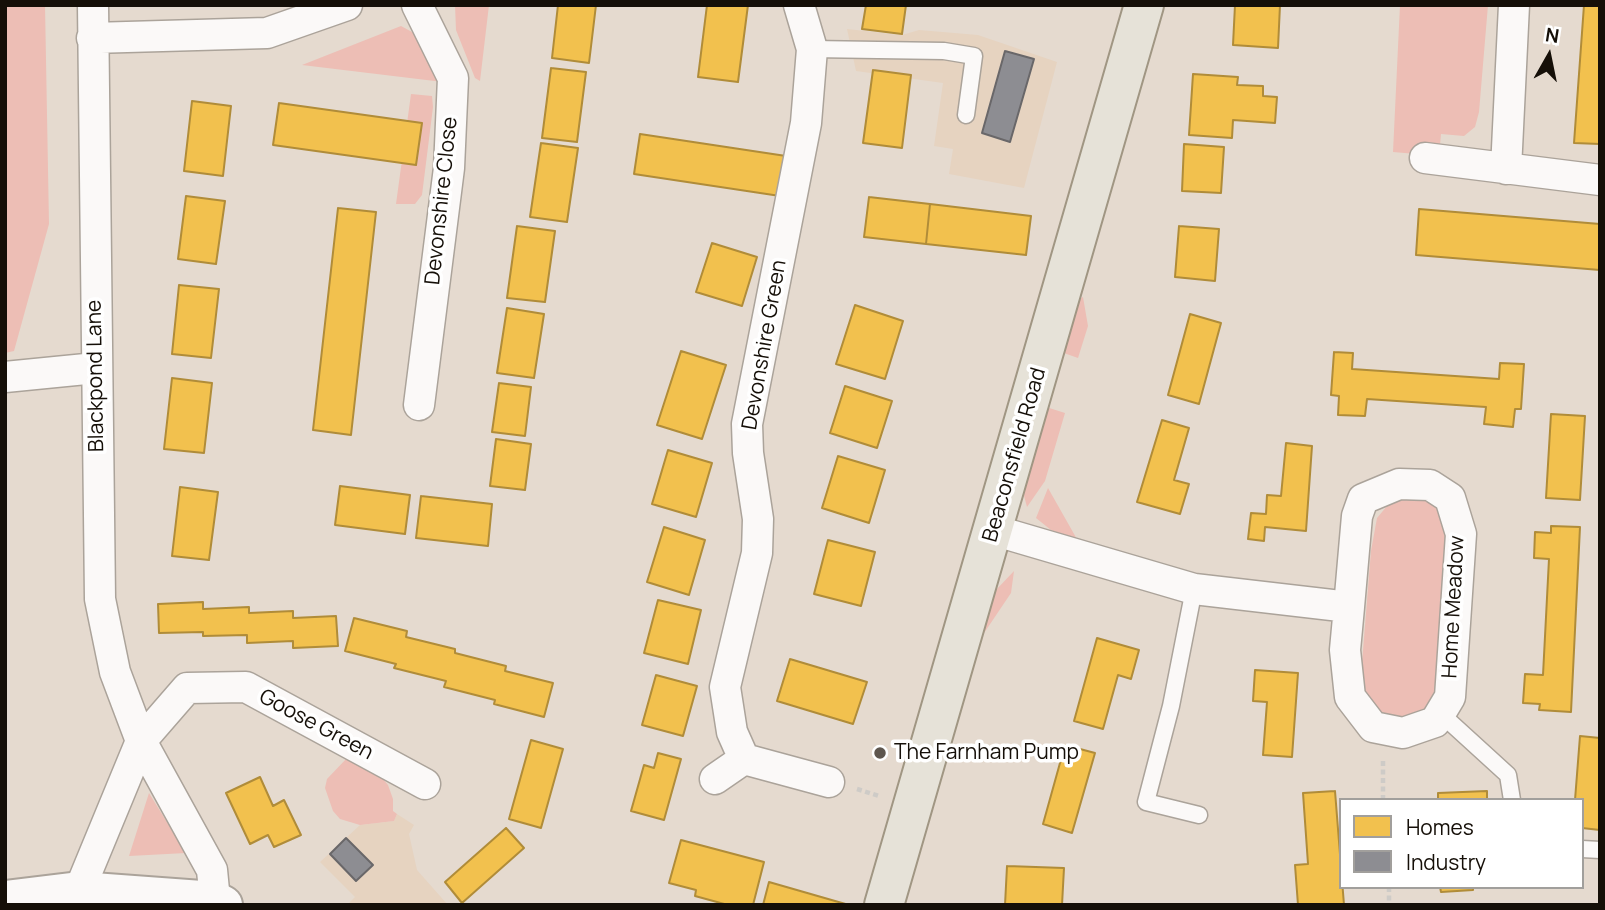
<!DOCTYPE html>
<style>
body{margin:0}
#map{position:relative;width:1605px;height:910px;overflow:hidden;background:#e5dacf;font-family:Manrope,sans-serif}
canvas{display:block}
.frame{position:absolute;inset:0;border:7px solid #150f08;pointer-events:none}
.legend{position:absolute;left:1339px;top:798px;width:245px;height:91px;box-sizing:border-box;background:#fff;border:2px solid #a19f9c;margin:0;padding:9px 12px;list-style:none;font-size:21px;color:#150f08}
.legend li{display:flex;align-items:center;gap:14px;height:35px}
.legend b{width:35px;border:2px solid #a19f9c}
.north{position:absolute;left:1514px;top:21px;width:70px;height:70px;-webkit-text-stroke:5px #fff;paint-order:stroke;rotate:9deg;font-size:19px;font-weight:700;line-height:28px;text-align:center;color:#150f08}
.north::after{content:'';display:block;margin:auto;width:24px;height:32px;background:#150f08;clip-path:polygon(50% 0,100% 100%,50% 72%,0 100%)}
</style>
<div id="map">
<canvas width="1605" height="910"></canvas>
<div class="frame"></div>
<ul class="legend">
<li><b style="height:19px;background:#f2c14e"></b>Homes</li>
<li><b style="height:19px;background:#8d8d92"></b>Industry</li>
</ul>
<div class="north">N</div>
</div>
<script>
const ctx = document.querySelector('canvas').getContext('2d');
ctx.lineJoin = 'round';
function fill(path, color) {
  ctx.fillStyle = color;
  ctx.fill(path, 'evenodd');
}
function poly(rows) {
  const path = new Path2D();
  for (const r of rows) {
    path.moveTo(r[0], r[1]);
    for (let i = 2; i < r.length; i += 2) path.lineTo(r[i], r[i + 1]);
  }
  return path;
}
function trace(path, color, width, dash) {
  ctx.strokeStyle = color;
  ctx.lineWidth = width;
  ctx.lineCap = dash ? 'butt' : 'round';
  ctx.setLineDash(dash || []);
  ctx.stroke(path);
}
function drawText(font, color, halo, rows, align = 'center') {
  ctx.font = font + ' Manrope,sans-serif';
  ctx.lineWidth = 7;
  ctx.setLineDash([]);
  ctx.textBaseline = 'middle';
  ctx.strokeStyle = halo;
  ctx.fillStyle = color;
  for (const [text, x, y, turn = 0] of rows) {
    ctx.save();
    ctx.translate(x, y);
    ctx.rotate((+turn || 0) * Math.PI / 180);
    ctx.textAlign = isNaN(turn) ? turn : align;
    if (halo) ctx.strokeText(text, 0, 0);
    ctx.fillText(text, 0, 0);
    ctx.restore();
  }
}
const built = poly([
 [847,29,902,35,919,30,978,35,1057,62,1024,188,949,174,953,149,934,146,943,83,856,71],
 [397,814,414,825,409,834,417,870,448,905,347,905,355,897,320,862,360,825,394,821]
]);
const green = poly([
 [5,5,45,5,49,224,14,351,5,353],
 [455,5,489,5,480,81,475,78,456,30],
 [1400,5,1488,5,1479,112,1475,127,1464,136,1441,134,1439,156,1393,152],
 [401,26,423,38,443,82,302,65],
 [411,94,432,96,433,107,422,195,415,204,396,204],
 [1083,297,1088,326,1078,358,1061,352,1075,301],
 [1046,407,1065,413,1045,481,1027,507,1022,488],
 [1048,488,1078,541,1051,530,1036,518],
 [1407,497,1424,498,1438,503,1449,526,1436,693,1424,712,1406,720,1382,717,1360,688,1371,551,1377,518,1387,506],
 [1014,571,1011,593,978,642,996,590],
 [347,758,383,779,388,785,393,799,393,811,397,814,394,821,360,825,340,819,333,811,325,788,327,779],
 [149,793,186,853,129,856]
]);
const homes = poly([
 [558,5,596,5,589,63,552,58,558,5],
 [707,5,748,5,738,82,698,77,707,5],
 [866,5,906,5,902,34,862,29,866,5],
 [1235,5,1280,5,1278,48,1233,45,1235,5],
 [1584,5,1600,5,1600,144,1574,143,1584,5],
 [551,68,586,72,577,142,542,138,551,68],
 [873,70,911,75,902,148,863,143,873,70],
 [1193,74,1238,77,1237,85,1263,86,1263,96,1277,97,1275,123,1233,120,1232,138,1189,135,1193,74],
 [192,101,231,106,223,176,184,171,192,101],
 [279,103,422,123,416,165,273,145,279,103],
 [640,134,786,156,780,196,634,174,640,134],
 [541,143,578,148,567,222,530,217,541,143],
 [1184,144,1224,147,1221,193,1182,191,1184,144],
 [186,196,225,201,216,264,178,259,186,196],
 [869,197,930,204,926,244,864,237,869,197],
 [930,204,1031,216,1026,255,926,244,930,204],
 [338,208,376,212,351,435,313,430,338,208],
 [1419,209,1600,224,1600,270,1416,255,1419,209],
 [517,226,555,231,545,302,507,298,517,226],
 [1179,226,1219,229,1215,281,1175,277,1179,226],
 [712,243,757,257,742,306,696,292,712,243],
 [179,285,219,289,211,358,172,354,179,285],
 [855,305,903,321,885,379,836,364,855,305],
 [507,308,544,314,534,378,497,373,507,308],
 [1190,314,1221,323,1199,404,1168,395,1190,314],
 [681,351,726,365,702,439,657,425,681,351],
 [1334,352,1353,353,1352,369,1499,379,1500,363,1524,364,1521,409,1515,409,1513,427,1484,424,1486,407,1367,399,1365,416,1338,415,1339,396,1331,395,1334,352],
 [172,378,212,383,204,453,164,449,172,378],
 [499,383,531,387,525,436,492,432,499,383],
 [845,386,892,401,877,448,830,433,845,386],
 [1551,414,1585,416,1580,500,1546,498,1551,414],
 [1162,420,1189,428,1174,480,1189,484,1180,514,1137,502,1162,420],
 [496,439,531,444,525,490,490,486,496,439],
 [1286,443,1312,446,1306,531,1265,527,1264,541,1248,539,1251,513,1266,514,1267,495,1281,496,1286,443],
 [668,450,712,463,696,517,652,504,668,450],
 [838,456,885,470,869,523,822,508,838,456],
 [340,486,410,495,405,534,335,525,340,486],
 [180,487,218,492,209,560,172,556,180,487],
 [421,496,492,504,488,546,416,538,421,496],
 [1551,526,1580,527,1571,712,1539,710,1540,704,1523,703,1525,674,1543,675,1549,559,1534,558,1535,532,1551,533,1551,526],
 [664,527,705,540,689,595,647,582,664,527],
 [828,540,875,552,861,606,814,594,828,540],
 [658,600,701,610,688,664,644,653,658,600],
 [203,602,203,609,249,607,249,613,293,611,293,618,336,616,338,646,293,648,293,641,247,643,247,635,203,636,203,632,159,633,158,604,203,602],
 [354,618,407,631,406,637,455,649,455,653,506,666,505,671,553,683,544,717,494,704,495,700,444,687,446,681,394,668,396,664,345,651,354,618],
 [1097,638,1139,650,1131,679,1118,675,1103,729,1074,721,1097,638],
 [790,659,867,682,853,724,777,701,790,659],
 [1255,670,1298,673,1292,757,1263,755,1267,702,1253,701,1255,670],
 [656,675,697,686,683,736,642,725,656,675],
 [1580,736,1600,738,1600,830,1582,828,1582,800,1575,800,1580,736],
 [531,740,563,749,541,828,509,819,531,740],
 [1065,745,1095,753,1072,833,1043,824,1065,745],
 [658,753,681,759,664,820,631,811,644,765,654,768,658,753],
 [260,777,273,806,284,800,301,835,274,847,268,835,250,844,226,793,260,777],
 [1335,791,1344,905,1298,905,1295,865,1308,864,1303,793,1335,791],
 [1487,791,1487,800,1438,800,1438,793,1487,791],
 [506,828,524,848,462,903,445,882,506,828],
 [681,840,764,862,753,905,728,905,695,896,696,890,669,883,681,840],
 [1007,866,1064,868,1062,905,1005,905,1007,866],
 [769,882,849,905,763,905,769,882],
 [1440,887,1473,887,1473,890,1441,892,1440,887]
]);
const industry = poly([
 [1005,51,1034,59,1010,142,982,133,1005,51],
 [346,838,373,865,356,881,330,854,346,838]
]);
const path = poly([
 [857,789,879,796],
 [1383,800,1383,761],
 [1389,887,1389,905]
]);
const service = poly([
 [812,49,944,51,974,56,966,115],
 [1194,589,1171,706,1146,802,1199,815],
 [1440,713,1508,775,1512,800],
 [1582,849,1600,850]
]);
const minor = poly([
 [93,5,100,599,115,672,141,741,212,870,215,901],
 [417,5,453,78,449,168,419,405],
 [799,5,812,49,806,123,747,424,748,453,758,519,757,553,725,687,732,732,744,759,829,782],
 [92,38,267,33,347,5],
 [1425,158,1600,180],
 [1506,169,1514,5],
 [5,377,96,368],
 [993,530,1194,589,1349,607,1357,516,1363,499,1399,484,1430,485,1450,498,1461,534,1450,697,1435,722,1403,733,1373,727,1350,697,1345,650,1349,607],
 [715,779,744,759],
 [79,891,141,741,187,688,246,687,425,784]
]);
const tertiary = poly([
 [5,900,79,891,215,901,223,905]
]);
const primary = poly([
 [884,905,1144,5]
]);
const markers = [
 [880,753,7,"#5e564e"]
];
const streetNames = [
 ["Devonshire Close",442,201,-84],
 ["Devonshire Green",765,345,-80],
 ["Blackpond Lane",96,376,-91],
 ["Beaconsfield Road",1015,455,-74],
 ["Home Meadow",1454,607,-87],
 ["Goose Green",316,725,28]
];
const poiNames = [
 ["The Farnham Pump",894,753]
];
fill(built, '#e6d3c0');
fill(green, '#edbeb5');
fill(homes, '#f2c14e');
trace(homes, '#b08c39', 2);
fill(industry, '#8d8d92');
trace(industry, '#696769', 2);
trace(service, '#aba39a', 19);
trace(minor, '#aba39a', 33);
trace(tertiary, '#aba39a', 42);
trace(primary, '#a09683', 42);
trace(path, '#cecbc7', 4.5, [5, 3.5]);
trace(service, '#fbf9f8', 16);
trace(minor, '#fbf9f8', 30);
trace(tertiary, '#fbf9f8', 38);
trace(primary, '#e6e2d8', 38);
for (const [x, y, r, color] of markers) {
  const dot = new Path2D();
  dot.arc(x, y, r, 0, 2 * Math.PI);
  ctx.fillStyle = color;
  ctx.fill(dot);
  trace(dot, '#fff', 2.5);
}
drawText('21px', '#150f08', '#fff', streetNames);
drawText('21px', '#150f08', '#fff', poiNames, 'left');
</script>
